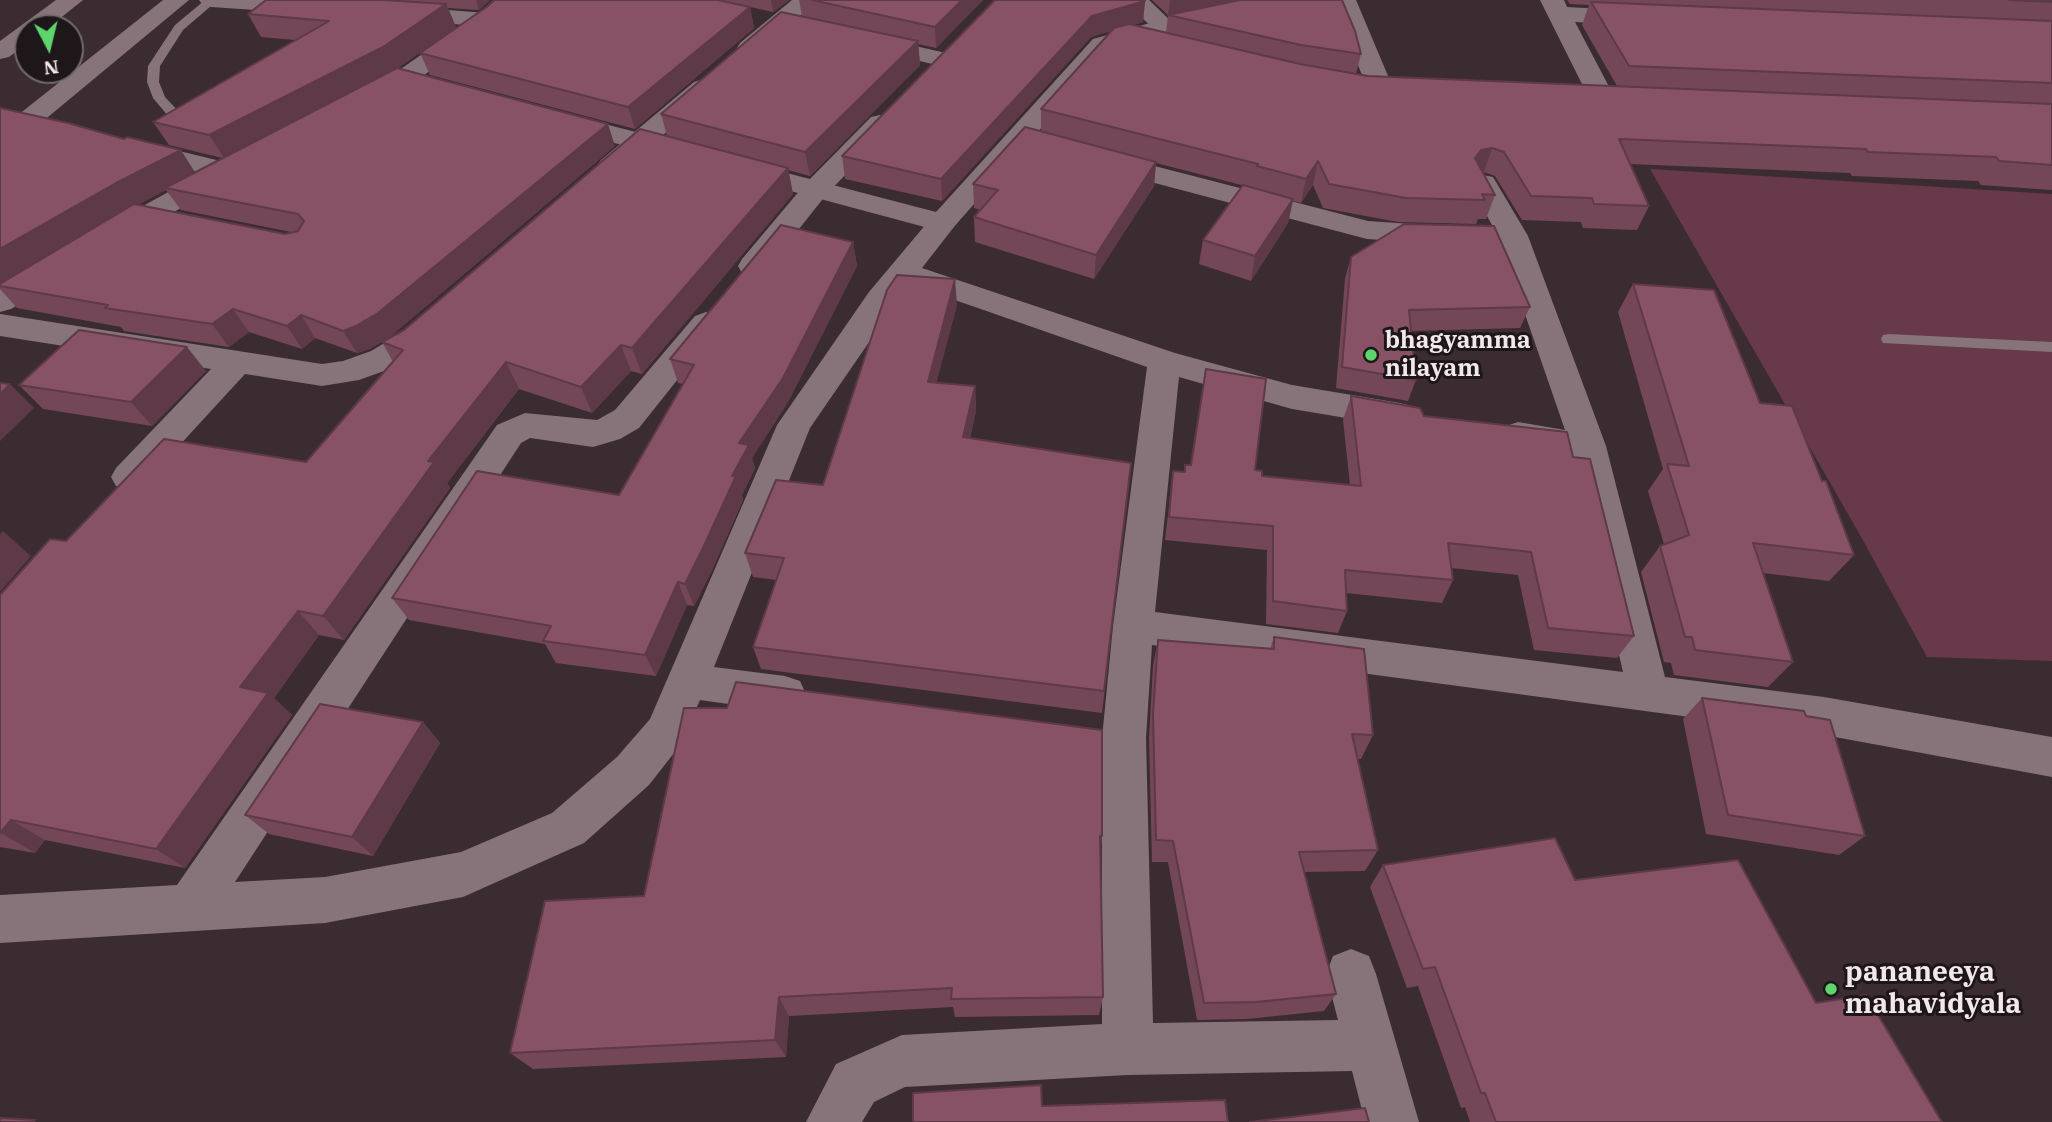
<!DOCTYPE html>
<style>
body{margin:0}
#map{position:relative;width:2052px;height:1122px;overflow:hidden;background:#3b2c31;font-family:"IBM Plex Serif",serif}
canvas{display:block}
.north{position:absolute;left:14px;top:14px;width:70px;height:70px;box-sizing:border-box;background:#1e1719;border:2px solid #736a6d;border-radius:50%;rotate:173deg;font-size:19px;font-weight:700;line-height:28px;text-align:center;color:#f2e7eb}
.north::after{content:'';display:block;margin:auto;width:24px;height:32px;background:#5ed56c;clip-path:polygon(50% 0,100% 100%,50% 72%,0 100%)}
</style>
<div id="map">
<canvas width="2052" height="1122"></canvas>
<div class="north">N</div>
</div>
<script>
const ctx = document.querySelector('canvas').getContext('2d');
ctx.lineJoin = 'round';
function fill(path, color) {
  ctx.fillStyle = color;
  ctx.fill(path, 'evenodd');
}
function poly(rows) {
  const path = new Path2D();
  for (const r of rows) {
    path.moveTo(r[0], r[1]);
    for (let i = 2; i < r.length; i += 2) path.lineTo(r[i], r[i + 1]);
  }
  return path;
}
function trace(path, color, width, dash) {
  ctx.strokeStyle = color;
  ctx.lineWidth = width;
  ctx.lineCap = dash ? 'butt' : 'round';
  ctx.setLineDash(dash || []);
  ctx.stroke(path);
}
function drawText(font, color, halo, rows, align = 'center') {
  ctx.font = font + ' "IBM Plex Serif",serif';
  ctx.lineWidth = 6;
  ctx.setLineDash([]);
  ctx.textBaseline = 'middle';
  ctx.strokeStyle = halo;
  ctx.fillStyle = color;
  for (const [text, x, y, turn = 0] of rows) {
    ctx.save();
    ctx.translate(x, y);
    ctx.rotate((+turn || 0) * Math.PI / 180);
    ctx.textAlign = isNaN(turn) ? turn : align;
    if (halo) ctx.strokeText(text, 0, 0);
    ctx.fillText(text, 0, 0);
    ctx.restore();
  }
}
const green = poly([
 [1650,169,2052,194,2052,661,1927,657,1860,535]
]);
const service = poly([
 [205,0,218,0,183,30,160,66,159,82,165,97,181,114,174,118,169,117,153,98,147,82,148,66,175,25,205,0],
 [1889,334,2052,342,2052,352,1883,343,1881,339,1883,335,1889,334]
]);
const minor = poly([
 [56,0,83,0,48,28,28,28,28,43,9,57,0,59,0,41,56,0],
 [163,0,189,0,36,127,27,129,18,127,14,121,18,115,163,0],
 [199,0,314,0,322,2,326,7,322,12,314,14,211,7,203,5,199,0],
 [792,0,818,0,758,53,749,55,740,53,737,48,740,43,792,0],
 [1123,0,1149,0,1176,26,1172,31,1164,33,1156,31,1123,0],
 [1332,0,1356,0,1394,90,1390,95,1381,98,1372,95,1368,90,1332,0],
 [1540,0,1564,0,1567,7,1637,11,1645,13,1649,18,1645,23,1637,25,1575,22,1615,98,1611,104,1602,106,1593,104,1589,98,1540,0],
 [398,6,486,13,494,15,498,20,494,25,486,27,390,18,386,13,390,8,398,6],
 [868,35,950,54,953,59,950,64,941,66,859,47,856,42,859,37,868,35],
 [703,79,712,82,716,87,712,92,621,172,611,174,601,172,597,166,601,160,694,82,703,79],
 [880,115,889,117,893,123,889,129,826,195,764,273,753,276,742,273,738,266,742,259,806,183,871,117,880,115],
 [138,141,237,165,241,171,237,177,227,179,128,155,124,149,128,143,138,141],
 [1104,153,1368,221,1441,226,1451,229,1456,235,1451,241,1441,244,1367,239,1094,167,1090,161,1094,155,1104,153],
 [1483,175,1493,177,1528,236,1606,446,1665,677,1824,697,2052,737,2052,777,1824,735,1152,645,1146,738,1153,1023,1338,1020,1326,974,1333,956,1351,949,1369,956,1376,974,1419,1122,1365,1122,1352,1071,1128,1075,905,1087,874,1102,862,1122,806,1122,836,1064,902,1035,1102,1024,1102,738,1113,626,1147,367,909,284,810,428,714,667,785,676,800,681,806,694,800,707,785,712,700,700,681,744,649,785,584,843,463,897,325,923,0,943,0,895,177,885,497,425,525,413,597,420,615,410,695,316,706,312,717,316,722,323,717,330,639,428,620,439,593,447,530,438,521,443,235,882,325,877,461,852,552,813,617,757,650,719,777,425,869,292,932,217,942,214,952,217,957,223,922,268,1175,353,1292,385,1400,403,1412,406,1417,415,1412,424,1400,427,1292,409,1179,377,1155,612,1623,672,1573,456,1518,448,1506,444,1500,435,1506,426,1518,422,1565,430,1498,236,1469,183,1473,177,1483,175],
 [431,312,442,316,447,323,442,330,417,354,395,367,359,380,322,386,245,374,142,486,129,490,116,486,111,477,116,468,211,369,0,336,0,314,322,364,343,361,371,351,393,338,420,316,431,312]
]);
const tertiary = poly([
 [493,0,519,0,494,25,413,83,378,102,369,105,360,102,356,97,360,92,395,73,478,15,493,0],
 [1256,0,1306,0,1302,5,1185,28,1111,49,952,229,942,232,932,229,731,175,727,169,731,163,741,161,936,212,1093,39,1182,14,1256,0],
 [562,113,690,146,694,152,690,158,680,160,553,127,549,121,553,115,562,113],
 [220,167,230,169,234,175,230,181,123,240,113,243,103,240,98,234,103,228,210,169,220,167],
 [52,261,63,264,67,271,63,278,11,309,0,312,0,288,41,264,52,261]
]);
const wall = poly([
 [266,0,490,0,479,10,448,8,456,27,398,68,615,146,391,336,370,349,357,353,315,338,302,349,249,332,229,347,124,331,121,327,17,308,0,289,0,108,195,172,222,158,169,145,153,122,295,40,261,37,248,14],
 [166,190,181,210,291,232,285,234,137,205],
 [494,0,789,0,773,12,750,7,754,28,635,129,430,75,420,53,488,6],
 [799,0,983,0,936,48,918,44,920,65,810,176,788,170,793,194,642,374,631,371,592,413,519,389,447,483,450,488,344,640,319,635,274,698,292,715,185,868,45,840,35,853,0,847,0,595,66,541,306,462,393,362,382,342,404,330,667,136,661,114,802,16],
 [1152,0,1342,0,1361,54,1356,74,1368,76,1617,86,1582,25,1589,5,1570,4,1567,0,2052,0,2052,190,1981,185,1978,181,1852,176,1850,173,1630,164,1649,206,1637,230,1583,228,1581,222,1522,220,1495,176,1484,172,1495,195,1486,219,1478,219,1476,224,1398,222,1323,208,1313,185,1301,203,1293,201,1288,223,1251,281,1199,264,1203,240,1253,188,1156,163,1154,186,1094,279,975,242,974,217,981,210,974,208,973,184,1041,131,1041,109,1111,31,1091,37,942,201,845,179,842,156,1145,1,1143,22,1134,25,1166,33,1168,15],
 [853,242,857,266,788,402,752,458,755,468,742,495,743,500,712,570,694,606,687,605,656,676,556,663,545,644,409,620,392,598,619,495,683,384,678,383,670,359],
 [1351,257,1530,307,1520,328,1411,331,1416,380,1408,401,1336,388,1345,279],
 [1633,284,1760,403,1822,481,1854,555,1829,581,1763,573,1793,662,1768,687,1674,675,1671,663,1664,662,1641,572,1660,546,1664,544,1648,491,1663,469,1618,312],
 [957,305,936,383,975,386,976,411,970,438,1131,463,1102,713,761,669,753,647,777,580,753,577,745,553,823,485],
 [206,371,152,426,43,409,19,385],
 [1351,396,1573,457,1634,636,1617,658,1534,650,1518,575,1451,568,1453,580,1442,603,1346,593,1347,611,1338,633,1266,624,1267,550,1165,540,1173,471,1184,472,1185,465,1255,470,1262,476,1350,485,1343,420],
 [1274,637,1373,735,1361,759,1357,759,1378,850,1365,871,1304,872,1336,994,1324,1011,1247,1019,1197,1020,1168,862,1152,862,1149,738,1153,666,1158,640,1270,649],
 [1702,698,1806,716,1865,836,1839,855,1706,834,1683,719],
 [423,722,440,743,373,856,269,834,245,815],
 [1102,836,1100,854,1103,997,1099,1015,955,1017,953,1007,789,1016,786,1057,533,1069,510,1053,644,896],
 [1383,865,1575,880,1816,1003,1942,1122,1470,1122,1465,1107,1461,1108,1418,986,1407,988,1370,887]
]);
const shadedWall = poly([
 [476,0,490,0,479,10],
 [771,0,789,0,773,12],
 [962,0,983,0,936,48,935,27],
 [1170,0,1243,0,1168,15],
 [1145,1,1143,22,1091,37,942,201,941,179,1092,16],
 [446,4,456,27,394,71,225,159,209,135],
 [750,7,754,28,635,129,628,107],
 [918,41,920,65,810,176,805,152],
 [608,124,615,146,391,336,370,349,357,353,343,331],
 [1492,148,1484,172,1475,158,1481,150],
 [181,150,196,174,165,188,166,190,134,207,0,285,0,249,116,183],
 [1318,161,1313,185,1301,203,1306,179],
 [1156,162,1154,186,1094,279,1096,255],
 [788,168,793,194,642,374,632,348],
 [1293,199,1288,223,1251,281,1255,256],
 [853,242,857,266,788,402,752,458,755,468,742,495,743,500,712,570,694,606,685,584,732,476,739,443],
 [955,279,957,305,930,407,928,382],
 [233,309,249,332,229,347,212,324],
 [301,315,315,338,302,349,287,326],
 [621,345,631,371,592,413,581,387],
 [187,347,206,371,152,426,131,402],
 [506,362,519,389,447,483,450,488,344,640,323,616,428,461],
 [10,384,34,408,0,441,0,394],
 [975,386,976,411,965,462,963,437],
 [3,531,31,556,0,592,0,534],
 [678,582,687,605,656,676,645,655],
 [298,611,319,635,274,698,292,715,185,868,156,849,240,687],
 [423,722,440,743,373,856,352,837],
 [11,820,45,840,35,853,1,833],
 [779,997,789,1016,786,1057,775,1040]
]);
const building = poly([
 [266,0,383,0,446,4,383,47,209,135,153,122,329,21,248,14,266,0],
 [494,0,718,0,750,7,628,107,420,53,488,6,494,0],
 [812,0,962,0,935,27,812,0],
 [995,0,1144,0,1145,1,1092,16,941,179,842,156,995,0],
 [1240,0,1342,0,1355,31,1361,54,1301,45,1168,15,1240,0],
 [2009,0,2052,0,2052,2,2009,0],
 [1591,2,2052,21,2052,83,1629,66,1591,2],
 [781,12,918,41,805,152,661,114,781,12],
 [1129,24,1300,64,1368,76,2052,104,2052,165,1999,161,1996,157,1868,152,1866,149,1619,139,1649,206,1594,204,1592,198,1531,196,1504,152,1492,148,1481,150,1475,158,1495,195,1482,194,1485,200,1406,198,1329,184,1318,161,1306,179,1257,166,1258,164,1041,109,1114,28,1129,24],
 [397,68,608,124,378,313,356,326,343,331,301,315,287,326,233,309,212,324,105,308,108,305,0,286,0,284,134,204,285,234,298,231,304,221,298,214,165,188,397,68],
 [0,108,68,123,124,139,127,137,181,150,116,183,0,249,0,108],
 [1025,127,1156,162,1096,255,974,217,998,190,973,184,1025,127],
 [640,129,788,168,632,348,621,345,581,387,506,362,428,461,434,462,323,616,298,611,240,687,268,693,156,849,11,820,0,833,0,595,50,539,66,541,164,439,306,462,403,350,382,342,404,330,640,129],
 [1243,185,1293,199,1255,256,1203,240,1243,185],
 [1404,224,1494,226,1530,307,1409,310,1416,380,1342,367,1351,257,1404,224],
 [781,225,853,242,783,378,739,443,749,445,732,476,736,476,703,548,685,584,678,582,645,655,543,641,551,626,392,598,477,471,619,495,694,365,670,359,781,225],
 [897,275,955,279,928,382,975,386,963,437,1131,463,1104,691,753,647,784,558,745,553,776,480,823,485,887,290,897,275],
 [1633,284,1714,290,1760,403,1792,406,1822,481,1826,481,1854,555,1753,543,1793,662,1695,650,1692,637,1685,637,1660,546,1689,535,1667,464,1689,466,1633,284],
 [79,330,187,347,131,402,19,385,79,330],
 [1206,369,1266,379,1255,470,1262,471,1262,476,1361,486,1351,396,1420,408,1424,416,1567,432,1573,457,1590,459,1634,636,1548,628,1531,552,1448,543,1453,580,1345,570,1347,611,1273,601,1273,526,1169,517,1173,471,1185,472,1185,465,1191,465,1206,369],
 [0,383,10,384,0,394,0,383],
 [1274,637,1364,649,1373,735,1352,734,1378,850,1299,852,1336,994,1256,1002,1204,1003,1173,841,1156,840,1153,714,1158,640,1274,649,1274,637],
 [736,682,1102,730,1102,836,1100,836,1103,997,951,999,952,988,779,997,775,1040,510,1053,545,901,644,896,684,708,727,708,736,682],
 [1702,698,1804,711,1806,716,1830,720,1865,836,1728,815,1702,698],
 [320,704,423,722,352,837,245,815,320,704],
 [1555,838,1575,880,1738,860,1816,1003,1866,995,1942,1122,1496,1122,1485,1093,1481,1093,1435,967,1423,969,1383,865,1555,838],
 [1041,1085,1042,1106,1225,1100,1228,1122,913,1122,913,1093,1041,1085],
 [1365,1108,1369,1122,1250,1122,1365,1108],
 [0,1118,35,1120,34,1122,0,1122,0,1118]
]);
const markers = [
 [1371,355,7,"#5ed56c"],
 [1831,989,7,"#5ed56c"]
];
const poiNames = [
 ["bhagyamma",1385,341],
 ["nilayam",1385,369]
];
const nearPoinames = [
 ["pananeeya",1845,973],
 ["mahavidyala",1845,1005]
];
fill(green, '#68384b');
fill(service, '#86747a');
fill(minor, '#86747a');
fill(tertiary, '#86747a');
fill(wall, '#744758');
fill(shadedWall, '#5e3947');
fill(building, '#875266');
trace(building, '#5e3947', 2);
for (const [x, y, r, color] of markers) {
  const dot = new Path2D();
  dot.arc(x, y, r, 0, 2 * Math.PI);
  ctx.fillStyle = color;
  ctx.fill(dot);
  trace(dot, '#1e1719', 2.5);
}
drawText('bold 24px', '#f2e7eb', '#1e1719', poiNames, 'left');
drawText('bold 28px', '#f2e7eb', '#1e1719', nearPoinames, 'left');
</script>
